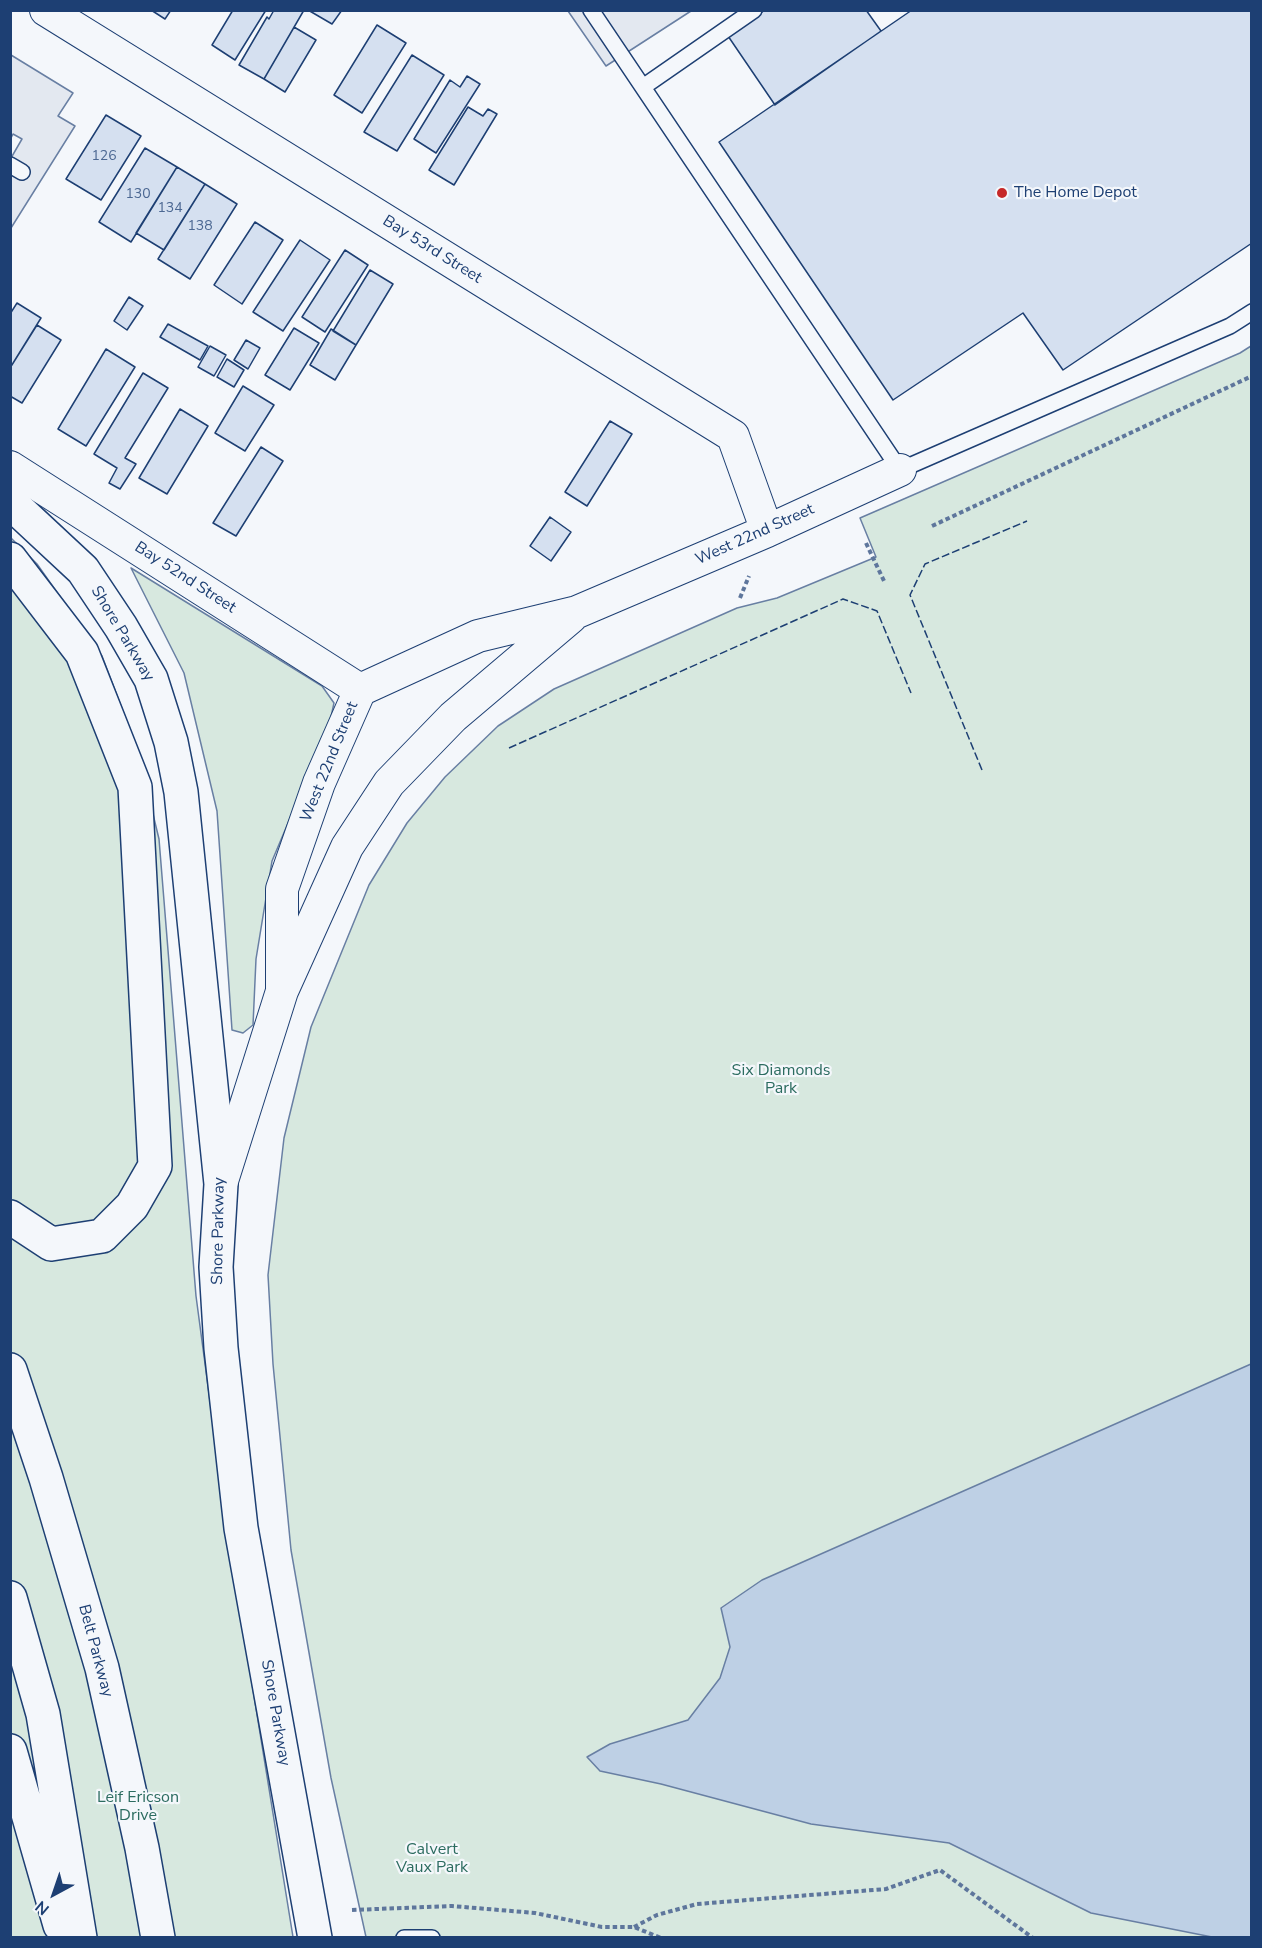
<!DOCTYPE html>
<style>
body{margin:0}
#map{position:relative;width:1262px;height:1948px;overflow:hidden;background:#f4f7fb;font-family:"Nunito Sans",sans-serif}
canvas{display:block}
.frame{position:absolute;inset:0;border:12px solid #1d3f73;pointer-events:none}
.north{position:absolute;left:24px;top:1864px;width:60px;height:60px;-webkit-text-stroke:4px #f4f7fb;paint-order:stroke;rotate:220deg;font-size:16px;font-weight:700;line-height:24px;text-align:center;color:#1d3f73}
.north::after{content:'';display:block;margin:auto;width:21px;height:27px;background:#1d3f73;clip-path:polygon(50% 0,100% 100%,50% 72%,0 100%)}
</style>
<div id="map">
<canvas width="1262" height="1948"></canvas>
<div class="frame"></div>
<div class="north">N</div>
</div>
<script>
const ctx = document.querySelector('canvas').getContext('2d');
ctx.lineJoin = 'round';
function fill(path, color) {
  ctx.fillStyle = color;
  ctx.fill(path, 'evenodd');
}
function poly(rows) {
  const path = new Path2D();
  for (const r of rows) {
    path.moveTo(r[0], r[1]);
    for (let i = 2; i < r.length; i += 2) path.lineTo(r[i], r[i + 1]);
  }
  return path;
}
function trace(path, color, width, dash) {
  ctx.strokeStyle = color;
  ctx.lineWidth = width;
  ctx.lineCap = dash ? 'butt' : 'round';
  ctx.setLineDash(dash || []);
  ctx.stroke(path);
}
function drawText(font, color, halo, rows, align = 'center') {
  ctx.font = font + ' "Nunito Sans",sans-serif';
  ctx.lineWidth = 4.5;
  ctx.setLineDash([]);
  ctx.textBaseline = 'middle';
  ctx.strokeStyle = halo;
  ctx.fillStyle = color;
  for (const [text, x, y, turn = 0] of rows) {
    ctx.save();
    ctx.translate(x, y);
    ctx.rotate((+turn || 0) * Math.PI / 180);
    ctx.textAlign = isNaN(turn) ? turn : align;
    if (halo) ctx.strokeText(text, 0, 0);
    ctx.fillText(text, 0, 0);
    ctx.restore();
  }
}
const green = poly([
 [1251,346,1251,1937,366,1937,331,1778,291,1550,273,1364,268,1275,284,1138,311,1027,369,885,407,823,445,777,498,726,554,689,737,608,777,598,876,557,860,518,1240,353,1251,346],
 [11,538,37,564,102,656,137,748,159,839,196,1296,227,1529,293,1937,11,1937,11,538],
 [131,568,322,686,334,703,329,726,272,861,256,959,253,1025,243,1033,232,1030,217,811,184,673,131,568]
]);
const parking = poly([
 [568,11,691,11,606,66,568,11],
 [11,55,73,93,58,116,75,126,11,228,11,158,22,139,13,134,11,138,11,55]
]);
const water = poly([
 [1251,1364,1251,1937,1212,1937,1091,1913,949,1843,811,1824,661,1784,600,1771,587,1757,610,1744,688,1720,720,1678,730,1647,721,1608,762,1580,1251,1364]
]);
const building = poly([
 [151,10,171,10,165,19,151,10],
 [233,10,266,10,235,60,212,45,233,10],
 [274,10,304,10,264,79,239,65,267,17,269,19,274,10],
 [308,10,342,10,332,24,308,10],
 [765,10,866,10,881,31,775,105,728,36,765,10],
 [912,10,1252,10,1252,243,1063,370,1023,313,893,400,719,142,912,10],
 [377,25,406,43,362,113,334,95,377,25],
 [294,27,316,40,285,92,264,79,294,27],
 [412,55,444,75,397,151,364,132,412,55],
 [467,76,480,84,436,153,414,139,450,80,460,87,467,76],
 [468,107,483,116,488,109,497,114,454,185,429,170,468,107],
 [106,115,141,136,101,200,66,179,106,115],
 [145,148,177,167,131,242,99,222,145,148],
 [177,167,205,184,164,250,136,233,177,167],
 [205,184,237,204,190,279,158,259,205,184],
 [255,222,283,240,242,304,214,285,255,222],
 [300,240,330,260,283,331,253,312,300,240],
 [345,250,368,265,325,332,302,317,345,250],
 [370,270,393,284,356,345,333,331,370,270],
 [129,297,143,306,127,330,114,321,129,297],
 [17,303,41,318,10,368,10,314,17,303],
 [168,324,208,346,200,360,160,337,168,324],
 [37,325,61,340,22,403,10,396,10,368,37,325],
 [294,328,319,343,290,390,265,375,294,328],
 [331,329,356,345,335,380,310,365,331,329],
 [246,340,260,348,248,369,234,360,246,340],
 [210,346,226,355,214,376,198,367,210,346],
 [106,349,135,367,86,446,58,429,106,349],
 [227,359,244,370,234,387,217,377,227,359],
 [143,373,168,388,125,458,136,464,120,489,109,483,117,468,94,454,143,373],
 [243,386,274,405,245,451,215,433,243,386],
 [180,409,208,426,167,494,139,478,180,409],
 [610,421,632,434,587,506,565,492,610,421],
 [261,447,283,461,236,536,213,523,261,447],
 [550,517,571,532,551,561,530,546,550,517]
]);
const path = poly([
 [932,526,1252,376],
 [866,543,884,581],
 [740,598,749,576],
 [352,1910,452,1906,535,1913,602,1927,634,1927,661,1938],
 [634,1927,657,1915,697,1904,886,1889,940,1870,1033,1938]
]);
const service = poly([
 [591,10,900,470,1230,326,1252,312],
 [643,87,754,10],
 [10,165,22,172],
 [404,1938,432,1938]
]);
const minor = poly([
 [46,10,733,436,767,531],
 [10,467,360,690],
 [282,991,282,889,319,783,360,690,478,636,577,612,767,531,900,470],
 [221,1184,282,991,347,847,389,783,453,717,571,617]
]);
const tertiary = poly([
 [10,502,83,570,121,627,151,679,171,742,181,792,221,1184,216,1267,221,1348,241,1528,315,1938]
]);
const motorway = poly([
 [10,559,82,653,135,787,155,1166,132,1206,102,1236,51,1244,10,1217],
 [10,1370,46,1478,102,1668,142,1848,158,1938],
 [10,1598,43,1714,80,1938],
 [10,1751,60,1925]
]);
const fence = poly([
 [509,748,843,599,877,611,911,693],
 [982,770,910,595,925,564,1027,521]
]);
const markers = [
 [1002,193,6,"#c62828"]
];
const numberNames = [
 ["126",104,157],
 ["130",138,195],
 ["134",170,209],
 ["138",200,227]
];
const poiNames = [
 ["The Home Depot",1014,193]
];
const streetNames = [
 ["Bay 53rd Street",432,250,32],
 ["West 22nd Street",755,535,-24],
 ["Bay 52nd Street",185,578,33],
 ["Shore Parkway",122,634,59],
 ["West 22nd Street",330,762,-68],
 ["Shore Parkway",219,1231,-89],
 ["Belt Parkway",95,1651,75],
 ["Shore Parkway",275,1713,80]
];
const parkNames = [
 ["Six Diamonds",781,1071],
 ["Park",781,1089],
 ["Leif Ericson",138,1798],
 ["Drive",138,1816],
 ["Calvert",432,1850],
 ["Vaux Park",432,1868]
];
fill(green, '#d7e8df');
trace(green, '#687fa3', 1.5);
fill(parking, '#e3e8f0');
trace(parking, '#687fa3', 1.5);
fill(water, '#bed0e5');
trace(water, '#687fa3', 1.5);
fill(building, '#d5e0f0');
trace(building, '#1d3f73', 1.5);
trace(service, '#1d3f73', 18);
trace(minor, '#1d3f73', 34);
trace(tertiary, '#1d3f73', 36);
trace(motorway, '#1d3f73', 36);
trace(path, '#5e769c', 4, [4.5, 3]);
trace(service, '#f4f7fb', 15);
trace(minor, '#f4f7fb', 32);
trace(tertiary, '#f4f7fb', 33);
trace(motorway, '#f4f7fb', 33);
trace(fence, '#1d3f73', 1.5, [8, 3]);
for (const [x, y, r, color] of markers) {
  const dot = new Path2D();
  dot.arc(x, y, r, 0, 2 * Math.PI);
  ctx.fillStyle = color;
  ctx.fill(dot);
  trace(dot, '#f4f7fb', 2);
}
drawText('14px', '#4b6792', null, numberNames);
drawText('16px', '#1d3f73', '#f4f7fb', poiNames, 'left');
drawText('16px', '#1d3f73', '#f4f7fb', streetNames);
drawText('16px', '#2c6c60', '#f4f7fb', parkNames);
</script>
